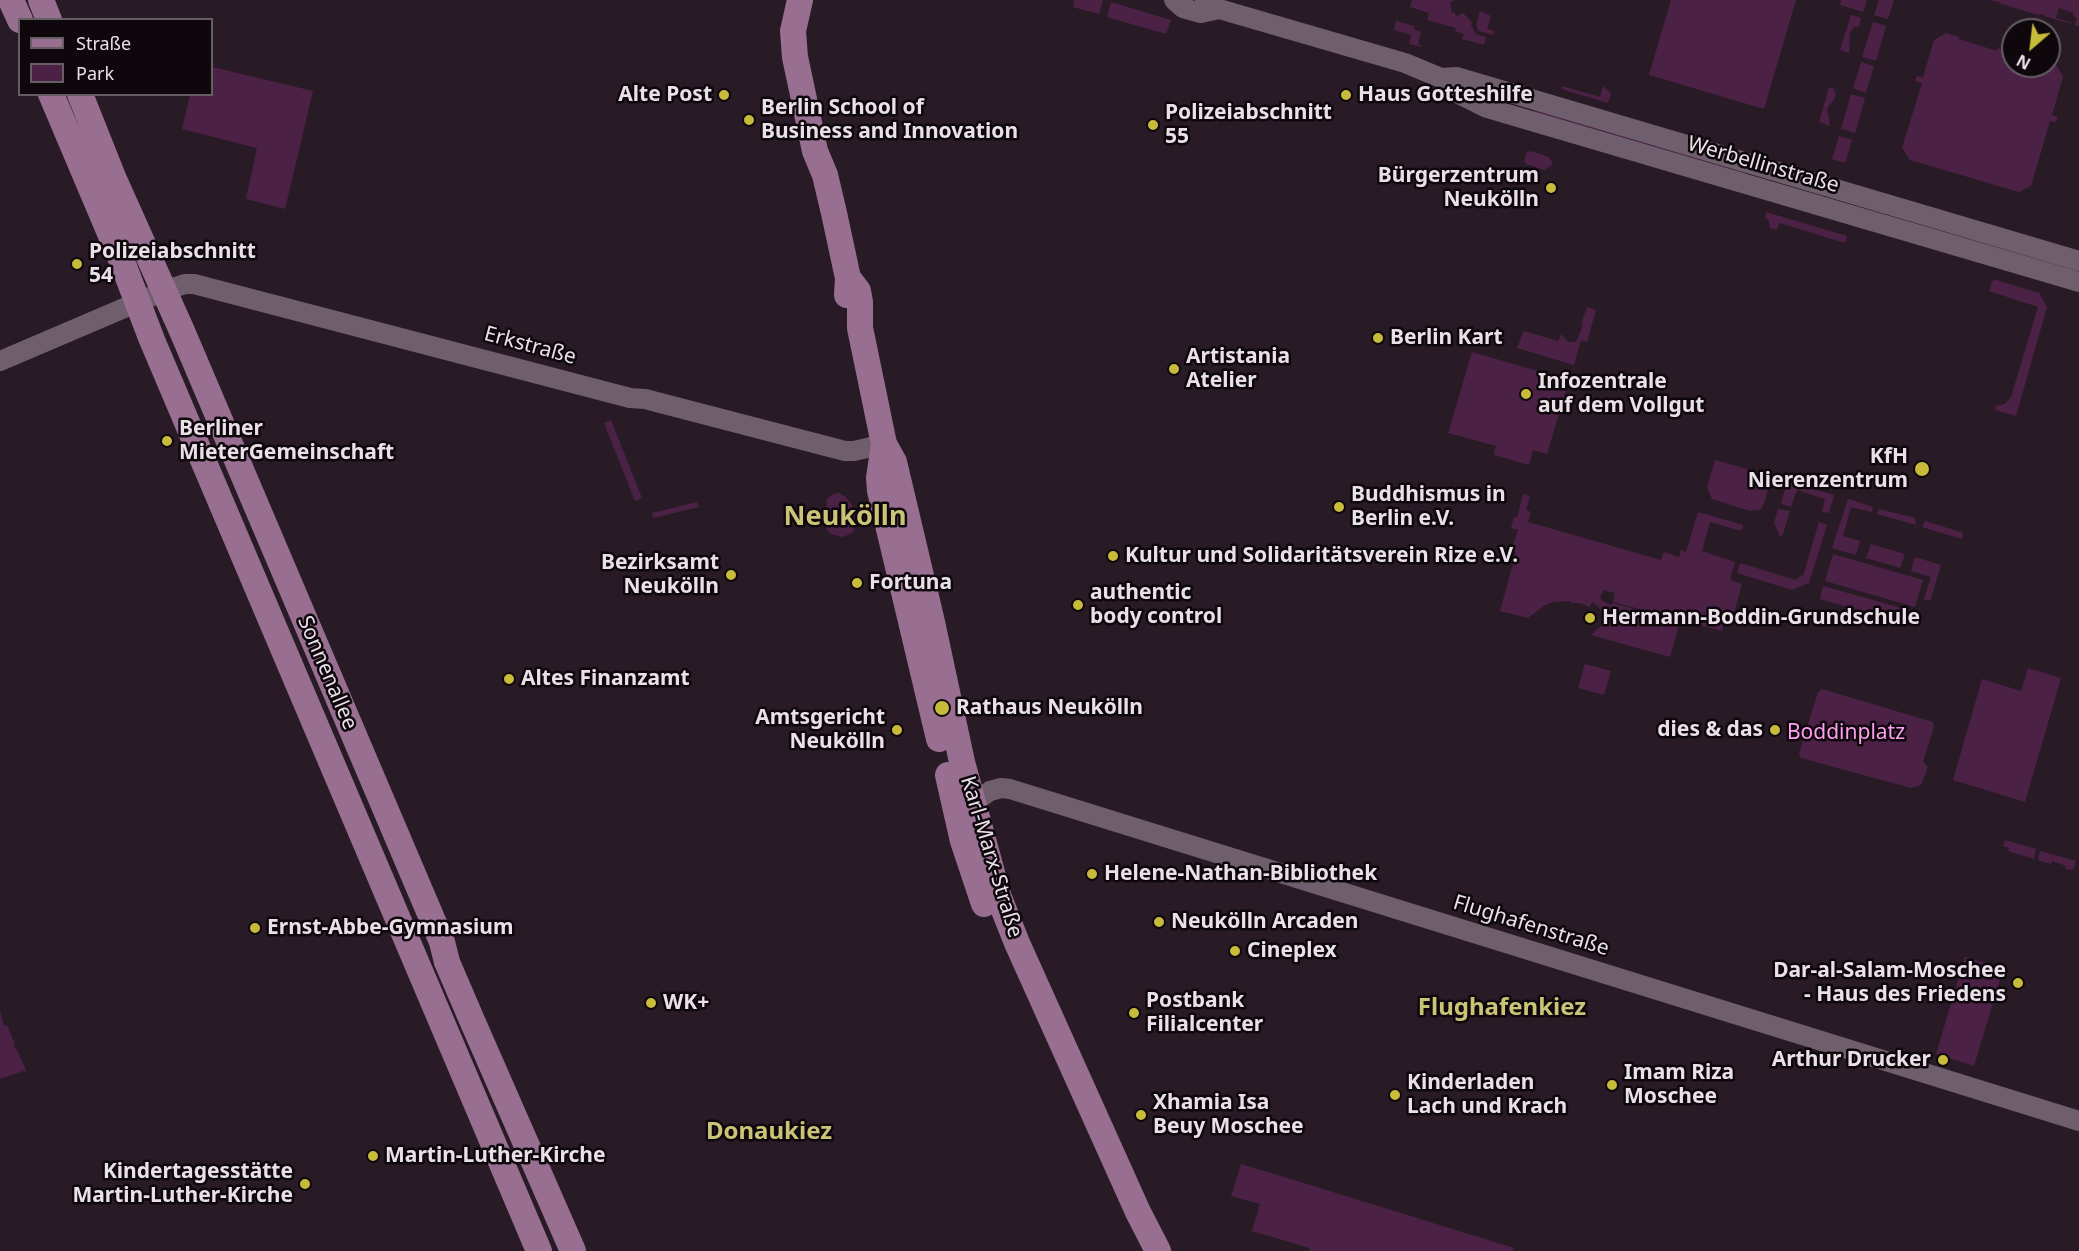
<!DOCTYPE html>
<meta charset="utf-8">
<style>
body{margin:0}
#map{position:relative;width:2079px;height:1251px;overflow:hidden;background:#291b26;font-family:"Noto Sans",sans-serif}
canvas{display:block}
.legend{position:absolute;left:18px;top:18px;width:195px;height:78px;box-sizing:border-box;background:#0e080d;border:2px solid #665e65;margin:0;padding:8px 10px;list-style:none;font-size:18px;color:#eae0e8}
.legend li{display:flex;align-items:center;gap:12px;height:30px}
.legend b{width:30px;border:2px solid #665e65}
.north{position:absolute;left:2001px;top:18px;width:60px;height:60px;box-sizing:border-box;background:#0e080d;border:2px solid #665e65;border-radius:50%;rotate:208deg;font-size:16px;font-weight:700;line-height:24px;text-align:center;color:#eae0e8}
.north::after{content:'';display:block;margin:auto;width:21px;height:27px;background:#c8bb3b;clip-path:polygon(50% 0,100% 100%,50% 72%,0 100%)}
</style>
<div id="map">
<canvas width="2079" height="1251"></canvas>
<ul class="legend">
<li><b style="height:8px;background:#986f91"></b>Straße</li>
<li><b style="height:16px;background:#4b2245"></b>Park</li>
</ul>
<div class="north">N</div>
</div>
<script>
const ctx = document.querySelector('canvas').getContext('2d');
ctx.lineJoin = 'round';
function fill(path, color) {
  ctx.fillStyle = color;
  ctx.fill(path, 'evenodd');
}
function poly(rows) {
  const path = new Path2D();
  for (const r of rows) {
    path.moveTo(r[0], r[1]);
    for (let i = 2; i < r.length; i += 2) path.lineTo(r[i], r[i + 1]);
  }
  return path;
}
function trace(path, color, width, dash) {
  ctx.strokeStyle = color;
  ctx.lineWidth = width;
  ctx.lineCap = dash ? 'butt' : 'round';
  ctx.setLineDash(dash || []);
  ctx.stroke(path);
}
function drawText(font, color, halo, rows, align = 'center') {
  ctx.font = font + ' "Noto Sans",sans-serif';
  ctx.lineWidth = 5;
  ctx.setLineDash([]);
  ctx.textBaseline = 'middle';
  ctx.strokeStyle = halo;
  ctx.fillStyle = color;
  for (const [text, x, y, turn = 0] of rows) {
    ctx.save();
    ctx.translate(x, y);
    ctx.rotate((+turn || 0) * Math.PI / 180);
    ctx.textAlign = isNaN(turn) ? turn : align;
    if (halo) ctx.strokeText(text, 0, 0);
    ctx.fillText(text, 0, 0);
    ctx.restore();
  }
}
const green = poly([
 [1074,0,1103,0,1099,14,1073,7],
 [1412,0,1455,0,1450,3,1452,13,1454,12,1456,16,1463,13,1472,22,1471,25,1476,34,1486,37,1484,45,1462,39,1464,34,1455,31,1456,28,1427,20,1429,13,1410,7],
 [1671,0,1796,0,1764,109,1649,75],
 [1841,0,1867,0,1863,12,1840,5],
 [1879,0,1894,0,1888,19,1874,15],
 [1988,0,2079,0,2079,26,2075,25,2077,18,2073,16,2074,13,2059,8,2056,18,2072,23,2072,24,2044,16,2044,14,2038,15,2002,4,1999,2],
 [1111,2,1171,20,1166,34,1107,17],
 [1480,11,1491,16,1487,29,1494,31,1493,35,1479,31,1476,25],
 [1851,15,1861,18,1859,27,1854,27,1850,33,1849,53,1840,50],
 [1396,21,1414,26,1414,29,1421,32,1418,44,1422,46,1422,47,1409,44,1411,35,1394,30],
 [1873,22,1886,26,1876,61,1862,57],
 [1946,33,1959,37,1959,39,1997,51,1998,48,2004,50,2004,53,2013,55,2013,66,2049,66,2049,63,2056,65,2063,77,2052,115,2058,117,2056,122,2050,121,2031,186,2019,192,1910,160,1902,148,1922,83,1915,81,1917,76,1923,77,1934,40],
 [1861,62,1874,66,1866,93,1853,88],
 [212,67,313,91,285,209,246,199,257,148,182,129,190,95,212,94],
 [1562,86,1600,97,1603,86,1611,94,1608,103,1561,89],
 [1829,87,1834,89,1836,96,1827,109,1830,126,1819,122],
 [1851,94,1865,98,1855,133,1841,129],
 [1535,110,1746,172,1745,176,1534,114],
 [1839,136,1852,140,1845,163,1832,159],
 [1530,151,1549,157,1553,164,1544,170,1526,164,1524,161,1526,153],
 [1766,212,1847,236,1845,243,1779,223,1777,230,1770,228,1769,221,1765,218],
 [1993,279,2039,293,2047,307,2016,416,1995,410,1996,406,2005,404,2011,397,2038,307,1989,291],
 [1587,307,1596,310,1587,342,1581,340,1574,365,1517,348,1524,331,1558,341,1561,334,1568,342,1576,342,1583,326,1581,324],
 [1472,352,1569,380,1547,454,1533,450,1529,465,1494,455,1496,446,1448,433],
 [611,420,642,498,635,501,604,423],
 [1715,460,1772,476,1764,504,1760,510,1750,511,1712,499,1707,488],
 [1787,481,1834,495,1829,513,1822,512,1825,499,1797,490,1791,507,1781,504],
 [839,493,846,497,857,513,854,530,850,534,842,537,831,534,827,530,825,521,827,499,833,494],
 [1523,494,1530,496,1526,510,1531,512,1528,522,1661,560,1664,552,1679,557,1681,550,1686,552,1698,512,1743,525,1742,531,1710,522,1702,551,1735,562,1730,580,1742,584,1731,624,1724,622,1722,631,1613,602,1615,593,1603,590,1600,598,1606,603,1611,605,1612,603,1680,621,1670,657,1591,635,1602,625,1603,616,1599,607,1592,602,1590,607,1579,603,1572,603,1570,601,1553,602,1545,605,1528,618,1500,611,1516,553,1511,551,1518,530,1511,528,1514,517,1517,518],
 [1848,499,1873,507,1872,512,1851,507,1843,536,1860,541,1856,555,1832,548],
 [697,502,699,507,653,518,652,513],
 [1778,509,1790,511,1782,537,1780,536,1774,523],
 [1879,509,1915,518,1916,525,1877,514],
 [1925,521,1961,532,1963,534,1962,539,1922,527],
 [1819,522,1827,525,1809,583,1792,590,1737,573,1740,563,1796,580,1801,575,1803,576],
 [1871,544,1905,554,1900,568,1866,558],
 [1833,554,1923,580,1915,607,1825,581],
 [1915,557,1941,565,1930,601,1924,599,1931,577,1911,571],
 [1823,586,1912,611,1908,624,1820,599],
 [1585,664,1611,671,1604,695,1578,688],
 [2028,668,2061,678,2025,802,1953,780,1982,679,2021,691],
 [1822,689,1933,722,1934,727,1923,762,1928,767,1921,785,1911,788,1801,758,1799,753,1818,692],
 [2005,840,2036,849,2034,859,2008,851,2009,848,2003,846],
 [2040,851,2076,861,2073,870,2065,869,2066,866,2052,861,2051,864,2038,860],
 [1965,957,2000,967,1998,972,2002,973,1974,1066,1936,1054],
 [0,1010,4,1026,7,1025,15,1045,13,1047,16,1048,27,1072,23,1071,0,1079],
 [1241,1164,1284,1177,1514,1248,1512,1251,1309,1251,1310,1248,1252,1231,1260,1204,1231,1196]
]);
const minor = poly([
 [1174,0,1183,8,1201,13,1219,9],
 [1205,0,1219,9,1405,63,1441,78,1457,77,2079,261],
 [1441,78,1451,90,1487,108,2079,282],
 [0,361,164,291,185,284,194,284,630,398,645,399,845,451,854,451,884,444],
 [972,804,990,791,1001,788,1010,789,2079,1121]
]);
const major = poly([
 [11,0,20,20],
 [41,0,49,20],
 [800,0,793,31,795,57,815,151,825,175,834,213,848,278,847,295],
 [51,94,123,264,152,340,539,1251],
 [80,94,113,177,182,331,442,942,447,962,471,1018,573,1251],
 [848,278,858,291,860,302,860,328,884,444,894,462,932,622,962,762,998,895,1017,943,1138,1212,1158,1251],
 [884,444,879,478,880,491,939,739],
 [948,775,963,841,984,904]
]);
const markers = [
 [724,95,6,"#c8bb3b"],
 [1346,95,6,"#c8bb3b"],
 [749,120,6,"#c8bb3b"],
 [1153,125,6,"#c8bb3b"],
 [1551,188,6,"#c8bb3b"],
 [77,264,6,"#c8bb3b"],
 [1378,338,6,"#c8bb3b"],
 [1174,369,6,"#c8bb3b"],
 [1526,394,6,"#c8bb3b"],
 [167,441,6,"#c8bb3b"],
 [1922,469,8,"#c8bb3b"],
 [1339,507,6,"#c8bb3b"],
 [1113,556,6,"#c8bb3b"],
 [731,575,6,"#c8bb3b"],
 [857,583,6,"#c8bb3b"],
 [1078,605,6,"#c8bb3b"],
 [1590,618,6,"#c8bb3b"],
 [509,679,6,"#c8bb3b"],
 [942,708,8,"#c8bb3b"],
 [897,730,6,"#c8bb3b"],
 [1775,730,6,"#c8bb3b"],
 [1092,874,6,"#c8bb3b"],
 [1159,922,6,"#c8bb3b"],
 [255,928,6,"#c8bb3b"],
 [1235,951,6,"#c8bb3b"],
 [2018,983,6,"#c8bb3b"],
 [651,1003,6,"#c8bb3b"],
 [1134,1013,6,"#c8bb3b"],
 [1943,1060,6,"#c8bb3b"],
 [1612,1085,6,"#c8bb3b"],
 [1395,1095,6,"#c8bb3b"],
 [1141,1115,6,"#c8bb3b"],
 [373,1156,6,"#c8bb3b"],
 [305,1184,6,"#c8bb3b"]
];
const poiNames = [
 ["Alte Post",712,95,"right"],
 ["Haus Gotteshilfe",1358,95],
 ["Berlin School of",761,108],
 ["Business and Innovation",761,132],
 ["Polizeiabschnitt",1165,113],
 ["55",1165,137],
 ["Bürgerzentrum",1539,176,"right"],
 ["Neukölln",1539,200,"right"],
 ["Polizeiabschnitt",89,252],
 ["54",89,276],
 ["Berlin Kart",1390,338],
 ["Artistania",1186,357],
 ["Atelier",1186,381],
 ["Infozentrale",1538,382],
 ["auf dem Vollgut",1538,406],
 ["Berliner",179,429],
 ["MieterGemeinschaft",179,453],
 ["KfH",1908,457,"right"],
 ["Nierenzentrum",1908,481,"right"],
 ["Buddhismus in",1351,495],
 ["Berlin e.V.",1351,519],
 ["Kultur und Solidaritätsverein Rize e.V.",1125,556],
 ["Bezirksamt",719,563,"right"],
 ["Neukölln",719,587,"right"],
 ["Fortuna",869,583],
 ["authentic",1090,593],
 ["body control",1090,617],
 ["Hermann-Boddin-Grundschule",1602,618],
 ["Altes Finanzamt",521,679],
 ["Rathaus Neukölln",956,708],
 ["Amtsgericht",885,718,"right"],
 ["Neukölln",885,742,"right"],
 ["dies & das",1763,730,"right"],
 ["Helene-Nathan-Bibliothek",1104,874],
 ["Neukölln Arcaden",1171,922],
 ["Ernst-Abbe-Gymnasium",267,928],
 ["Cineplex",1247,951],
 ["Dar-al-Salam-Moschee",2006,971,"right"],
 ["- Haus des Friedens",2006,995,"right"],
 ["Postbank",1146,1001],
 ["Filialcenter",1146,1025],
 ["WK+",663,1003],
 ["Arthur Drucker",1931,1060,"right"],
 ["Imam Riza",1624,1073],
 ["Moschee",1624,1097],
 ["Kinderladen",1407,1083],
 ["Lach und Krach",1407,1107],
 ["Xhamia Isa",1153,1103],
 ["Beuy Moschee",1153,1127],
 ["Martin-Luther-Kirche",385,1156],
 ["Kindertagesstätte",293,1172,"right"],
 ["Martin-Luther-Kirche",293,1196,"right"]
];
const streetNames = [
 ["Werbellinstraße",1763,165,16],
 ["Erkstraße",530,346,15],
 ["Sonnenallee",327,673,67],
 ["Karl-Marx-Straße",991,857,73],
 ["Flughafenstraße",1531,926,17]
];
const parkNames = [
 ["Boddinplatz",1846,733]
];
const quarterNames = [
 ["Flughafenkiez",1502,1008],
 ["Donaukiez",769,1132]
];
const districtNames = [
 ["Neukölln",845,517]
];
fill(green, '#4b2245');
trace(minor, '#6f5f6c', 20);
trace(major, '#986f91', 26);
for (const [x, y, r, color] of markers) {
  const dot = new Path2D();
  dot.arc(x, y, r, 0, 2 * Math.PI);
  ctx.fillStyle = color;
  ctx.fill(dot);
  trace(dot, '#0e080d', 2);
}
drawText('bold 21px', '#eae0e8', '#0e080d', poiNames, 'left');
drawText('21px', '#eae0e8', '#0e080d', streetNames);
drawText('21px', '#fe9fef', '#0e080d', parkNames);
drawText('bold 24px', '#cbc375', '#0e080d', quarterNames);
drawText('bold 27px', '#cbc375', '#0e080d', districtNames);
</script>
